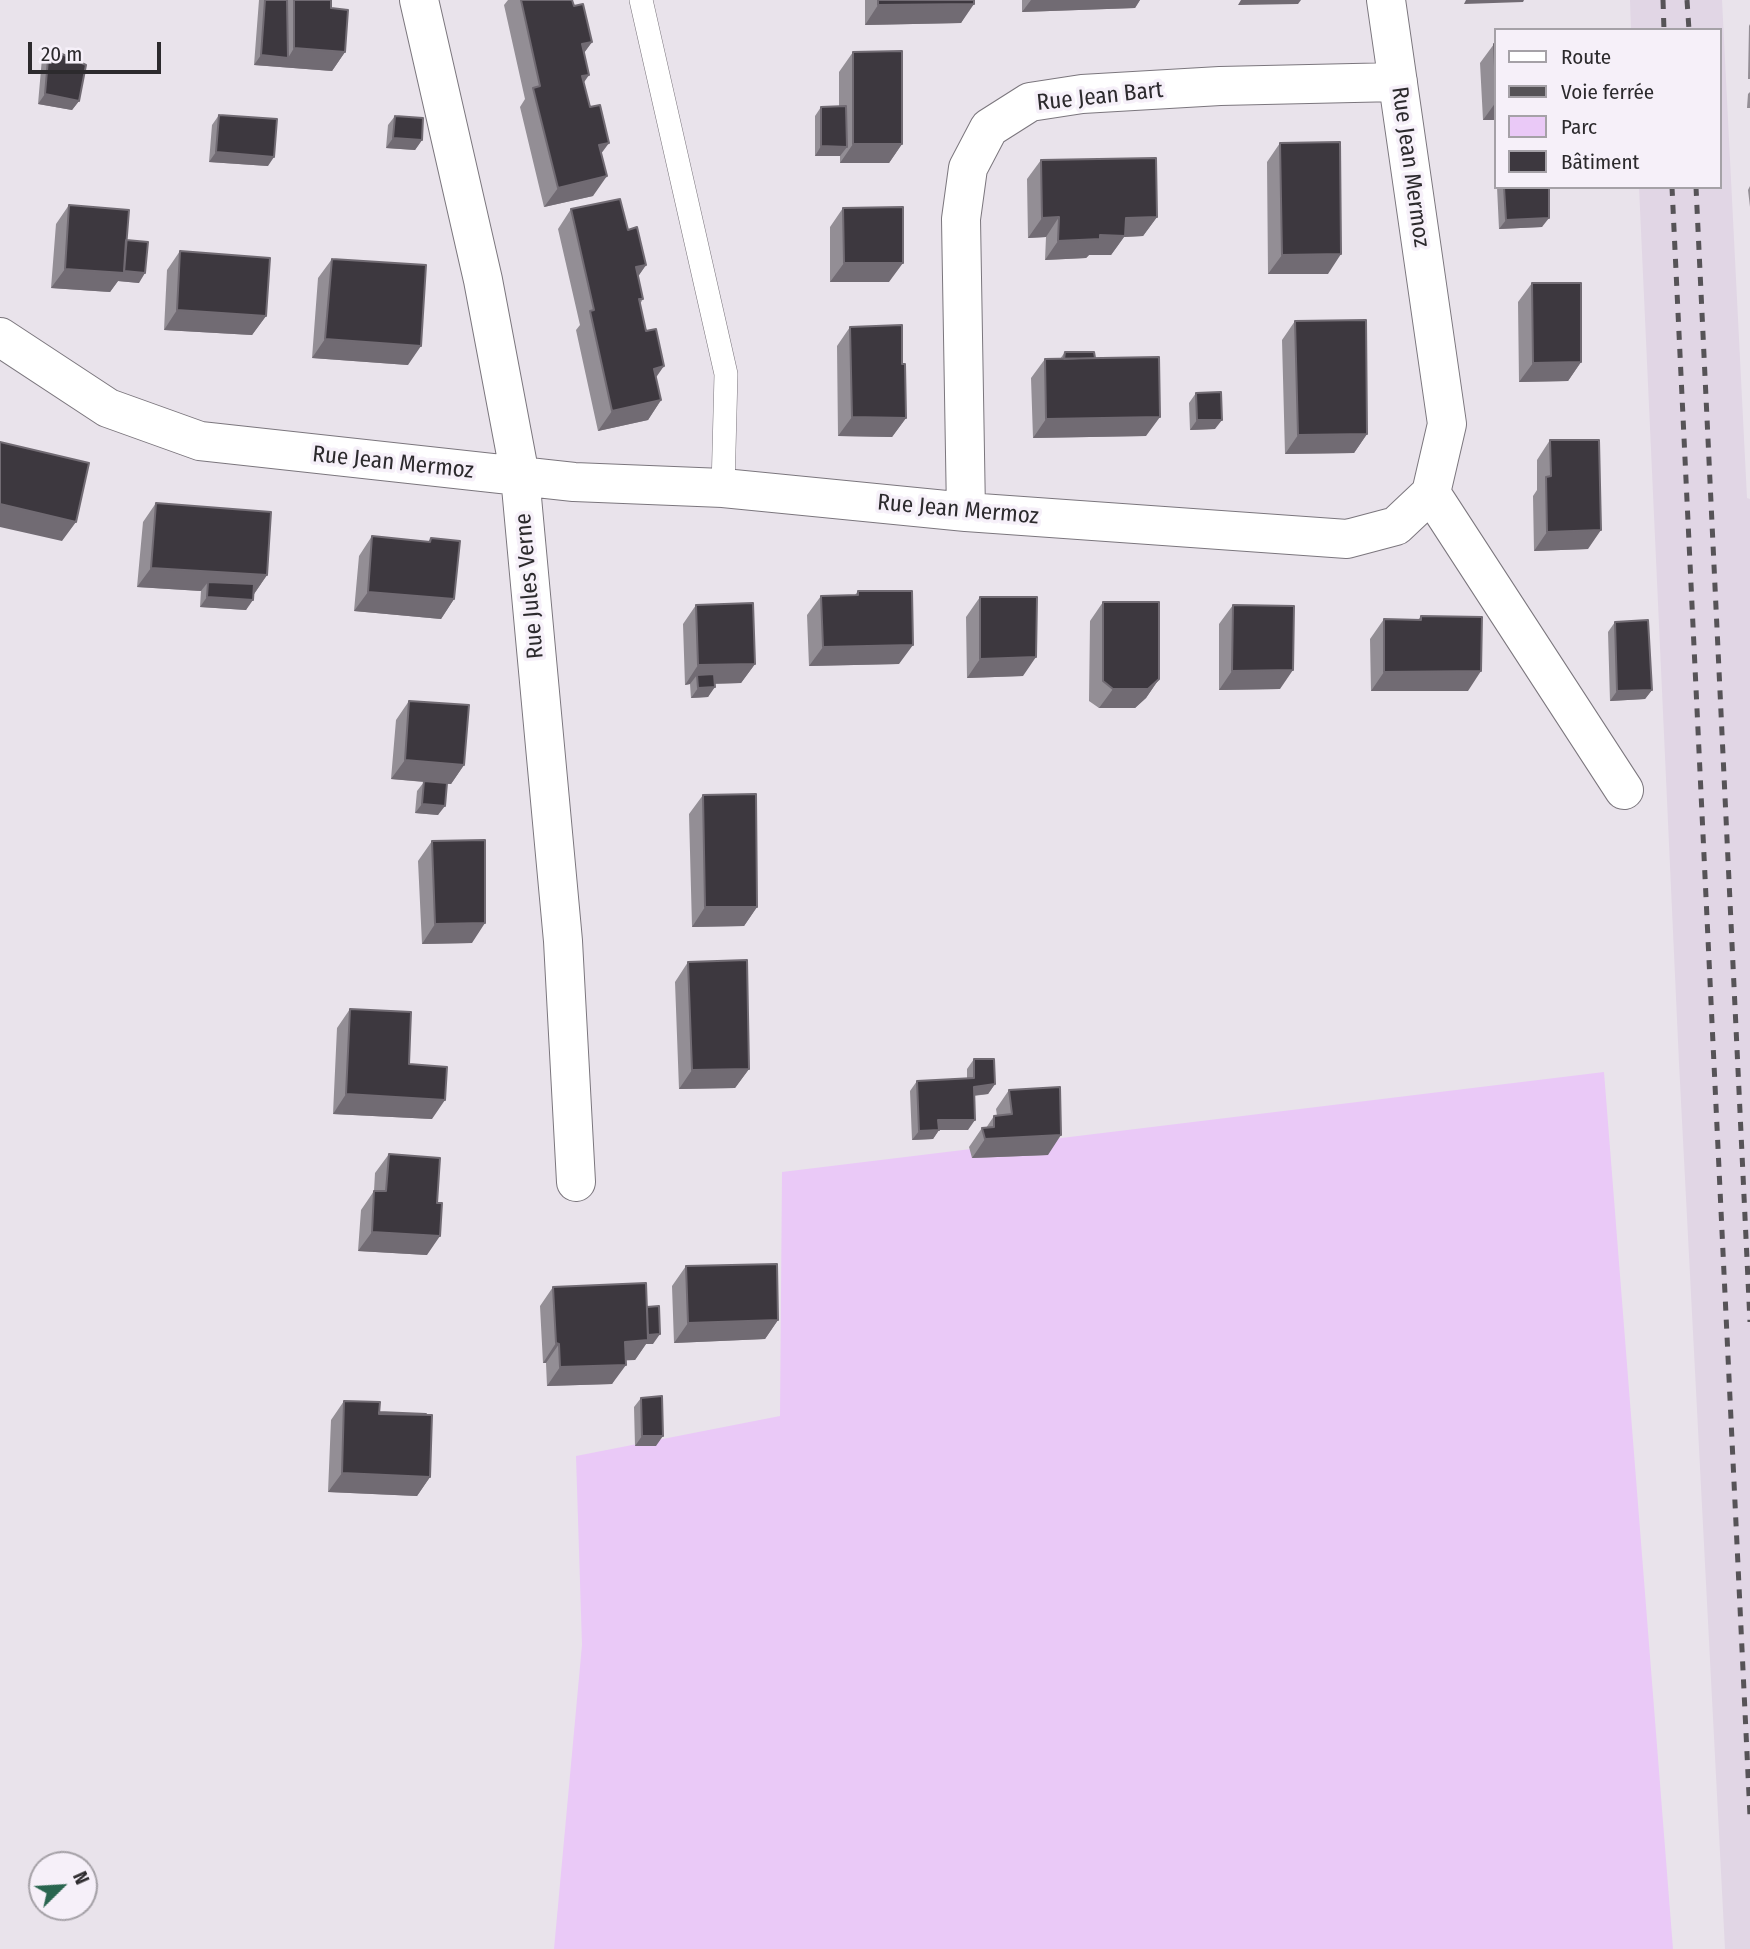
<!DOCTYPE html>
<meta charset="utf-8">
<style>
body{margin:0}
#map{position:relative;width:1750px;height:1949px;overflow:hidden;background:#e9e3eb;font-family:"Fira Sans Condensed",sans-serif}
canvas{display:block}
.legend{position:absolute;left:1494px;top:28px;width:228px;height:161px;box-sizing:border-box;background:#f6f0f9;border:2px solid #a5a1a7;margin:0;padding:9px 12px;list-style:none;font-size:21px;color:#2c2a2d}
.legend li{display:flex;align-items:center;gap:14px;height:35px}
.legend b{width:35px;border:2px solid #a5a1a7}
.north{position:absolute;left:28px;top:1851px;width:70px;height:70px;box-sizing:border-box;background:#f6f0f9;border:2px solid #a5a1a7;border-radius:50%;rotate:66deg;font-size:19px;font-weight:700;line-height:28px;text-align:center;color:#2c2a2d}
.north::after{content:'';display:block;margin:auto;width:24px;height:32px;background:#29654f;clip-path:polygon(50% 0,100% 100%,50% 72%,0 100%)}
.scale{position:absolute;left:28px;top:42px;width:133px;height:32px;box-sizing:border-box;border:4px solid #2c2a2d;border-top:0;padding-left:9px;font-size:21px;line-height:24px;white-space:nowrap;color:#2c2a2d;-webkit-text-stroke:5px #f6f0f9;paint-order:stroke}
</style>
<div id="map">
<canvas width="1750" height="1949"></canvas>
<ul class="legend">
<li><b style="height:9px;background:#fff"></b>Route</li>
<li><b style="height:9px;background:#565357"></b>Voie ferrée</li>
<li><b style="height:19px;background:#eac9f7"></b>Parc</li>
<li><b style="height:19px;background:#3d383f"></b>Bâtiment</li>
</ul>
<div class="north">N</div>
<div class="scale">20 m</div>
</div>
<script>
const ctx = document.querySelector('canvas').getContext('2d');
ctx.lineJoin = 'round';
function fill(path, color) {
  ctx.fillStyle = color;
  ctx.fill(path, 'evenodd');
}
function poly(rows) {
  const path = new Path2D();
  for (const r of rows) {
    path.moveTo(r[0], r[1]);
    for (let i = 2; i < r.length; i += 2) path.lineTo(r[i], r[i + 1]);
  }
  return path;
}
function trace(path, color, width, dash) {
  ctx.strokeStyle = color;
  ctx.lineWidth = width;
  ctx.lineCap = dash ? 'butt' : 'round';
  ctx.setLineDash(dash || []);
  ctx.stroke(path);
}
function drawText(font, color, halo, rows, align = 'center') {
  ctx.font = font + ' "Fira Sans Condensed",sans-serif';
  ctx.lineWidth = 7;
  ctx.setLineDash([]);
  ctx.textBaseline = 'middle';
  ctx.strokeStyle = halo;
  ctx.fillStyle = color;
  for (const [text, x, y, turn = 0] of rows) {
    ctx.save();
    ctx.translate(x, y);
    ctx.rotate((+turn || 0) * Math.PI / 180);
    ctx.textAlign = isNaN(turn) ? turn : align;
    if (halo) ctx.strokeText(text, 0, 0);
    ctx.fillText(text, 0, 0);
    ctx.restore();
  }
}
const built = poly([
 [1630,0,1722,0,1747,498,1750,499,1750,1949,1725,1949,1679,1063,1639,187,1720,187,1720,30,1631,30]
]);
const green = poly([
 [1604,1072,1673,1949,554,1949,582,1645,576,1456,780,1416,782,1172]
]);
const service = poly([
 [641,0,726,374,723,488]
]);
const minor = poly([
 [419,0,483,280,520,476,563,941,576,1182],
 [0,337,108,408,200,441,574,482,723,488,966,512,1347,539,1396,526,1431,493,1447,424,1386,0],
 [1431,493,1624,790],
 [966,512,961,219,968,168,989,128,1030,102,1082,94,1220,86,1398,82]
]);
const rail = poly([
 [1663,0,1664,30],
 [1687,0,1689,30],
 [1672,187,1750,1816],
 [1696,187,1750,1322]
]);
const wall = poly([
 [259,0,331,0,331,8,345,52,332,71,254,65],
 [508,0,572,0,574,6,592,42,584,53,584,83,601,153,593,196,544,207,520,107,525,99,504,5],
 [865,0,974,0,961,23,865,25],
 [1022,0,1140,0,1135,8,1022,12],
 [1750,24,1750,79,1748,79,1749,26],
 [1494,44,1496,44,1496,120,1483,120,1480,63],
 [49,48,79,101,72,110,38,104,42,58],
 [853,52,902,144,889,163,840,163,840,156,815,156,815,116,821,107,839,107,839,72],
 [1750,92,1750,108,1747,108,1748,94],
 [219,115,268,166,209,162,212,125],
 [395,116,422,140,415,150,386,148,388,125],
 [1280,143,1328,274,1268,274,1267,162],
 [1041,160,1157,217,1143,236,1124,237,1111,255,1089,255,1086,258,1045,260,1046,237,1028,238,1027,179],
 [1750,186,1750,207,1748,190],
 [1497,187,1549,187,1542,227,1499,229],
 [69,205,126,240,139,283,118,281,110,292,51,288,56,224],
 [843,208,889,282,830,282,830,227],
 [571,209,628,230,646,265,638,276,643,299,640,304,661,400,648,420,598,431,576,330,580,325,558,229],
 [180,251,266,316,252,335,164,330,167,270],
 [332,259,408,365,312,358,318,278],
 [1532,283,1581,362,1568,381,1519,382,1518,302],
 [1295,321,1367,434,1354,453,1285,454,1282,340],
 [850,327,906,418,892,437,838,436,837,346],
 [1065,352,1095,358,1146,436,1033,438,1031,378,1045,359,1060,359],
 [1196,393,1215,429,1190,430,1189,403],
 [1550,440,1588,549,1534,551,1533,496,1537,490,1537,460],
 [156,503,267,575,254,594,246,610,200,607,201,591,137,587,143,522],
 [372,536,428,542,431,538,454,599,441,619,354,611,359,556],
 [858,591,899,664,809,666,807,615,821,596,855,595],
 [980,597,1023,676,967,678,966,617],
 [1103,602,1159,679,1146,698,1135,708,1099,708,1089,701,1090,621],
 [696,605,755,664,741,683,715,684,708,697,691,698,690,684,685,685,683,624],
 [1233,605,1280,689,1219,690,1219,624],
 [1421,616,1468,691,1371,691,1370,639,1384,619,1418,620],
 [1615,622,1652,690,1645,699,1610,701,1608,632],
 [409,701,464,765,451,784,447,784,438,815,415,813,417,791,424,782,391,779,396,720],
 [703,795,757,907,744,926,692,927,689,814],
 [432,841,472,943,422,944,418,861],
 [688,962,749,1069,735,1088,679,1089,675,982],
 [350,1009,409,1064,432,1119,333,1114,337,1028],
 [974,1059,995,1084,988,1094,974,1096,968,1130,939,1130,933,1139,912,1140,910,1091,917,1081,967,1078,967,1069],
 [1009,1090,1048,1155,972,1158,969,1147,982,1128,986,1128,994,1116,997,1116,996,1109],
 [389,1154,427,1255,358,1251,361,1210,374,1191,375,1173],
 [686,1266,778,1320,765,1339,674,1343,672,1286],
 [553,1287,647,1307,653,1344,646,1344,635,1360,625,1360,612,1384,547,1386,546,1363,543,1363,540,1306],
 [641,1398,656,1446,635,1446,634,1407],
 [344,1401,379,1412,430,1477,417,1496,328,1492,331,1420]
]);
const shadedWall = poly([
 [1031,0,1140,0,1135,8,1022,12],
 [1241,0,1301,0,1298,4,1238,5],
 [1466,0,1524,0,1523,2,1464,4],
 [974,4,961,23,865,25,878,5],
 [592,42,578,61,582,44],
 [294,48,345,52,332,71,254,65,261,55,288,58],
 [589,75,576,94,582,76],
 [45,94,79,101,72,110,38,104],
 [1496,102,1496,120,1483,120],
 [393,138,422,140,415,150,386,148],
 [609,143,595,162,599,145],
 [853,144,902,144,889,163,840,163],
 [821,146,847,147,840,156,815,156],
 [216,152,274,157,268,166,209,162],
 [607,176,593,196,544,207,558,188],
 [1059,217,1046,237,1028,238,1042,218],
 [1157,217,1143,236,1124,237,1111,255,1089,255,1086,258,1045,260,1058,241,1100,235,1126,218],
 [1549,218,1542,227,1499,229,1506,220],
 [1341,254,1328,274,1268,274,1282,255],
 [844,263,903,263,889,282,830,282],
 [646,265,633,284,636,267],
 [65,269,118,271,145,273,139,283,118,281,110,292,51,288],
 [177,310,266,316,252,335,164,330],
 [325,339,421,346,408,365,312,358],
 [1581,362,1568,381,1519,382,1533,363],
 [664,366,650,386,654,369],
 [661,400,648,420,598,431,612,411],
 [852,417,906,418,892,437,838,436],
 [1160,417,1146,436,1033,438,1046,419],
 [1197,420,1222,420,1215,429,1190,430],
 [1367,434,1354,453,1285,454,1298,435],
 [0,504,76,522,62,541,0,527],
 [1601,530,1588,549,1534,551,1547,532],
 [151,568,267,575,254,594,208,582,201,591,137,587],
 [368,592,454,599,441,619,354,611],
 [207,597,253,600,246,610,200,607],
 [913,645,899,664,809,666,823,647],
 [1036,657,1023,676,967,678,980,659],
 [755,664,741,683,697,684,697,675,690,684,685,685,698,665],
 [1293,670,1280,689,1219,690,1232,671],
 [1481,671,1468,691,1371,691,1384,672],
 [1159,679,1146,698,1135,708,1099,708,1113,689],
 [715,687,708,697,691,698,698,688],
 [1652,690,1645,699,1610,701,1617,691],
 [405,760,464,765,451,784,391,779],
 [422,804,445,806,438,815,415,813],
 [705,907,757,907,744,926,692,927],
 [485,923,472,943,422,944,435,924],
 [749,1069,735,1088,679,1089,692,1070],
 [995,1084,988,1094,968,1096,974,1087],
 [346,1094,445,1100,432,1119,333,1114],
 [938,1120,975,1120,968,1130,939,1130,933,1139,912,1140,919,1131],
 [1061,1135,1048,1155,972,1158,985,1139],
 [372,1232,440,1236,427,1255,358,1251],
 [778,1320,765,1339,674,1343,688,1323],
 [660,1334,653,1344,646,1344,635,1360,611,1361,625,1342,641,1335],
 [556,1343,559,1344,546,1363,543,1363],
 [626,1365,612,1384,547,1386,560,1367],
 [642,1436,663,1436,656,1446,635,1446],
 [342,1473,430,1477,417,1496,328,1492]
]);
const building = poly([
 [265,0,287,0,288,58,261,55,265,0],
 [294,0,331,0,331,8,348,10,345,52,294,48,294,0],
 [521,0,572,0,574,6,583,4,592,42,582,44,589,75,582,76,590,107,600,105,609,143,599,145,607,176,558,188,533,88,540,86,521,0],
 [878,0,974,0,974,4,878,5,878,0],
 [1494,44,1496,44,1496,90,1494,44],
 [49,48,86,65,79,101,45,94,49,48],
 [902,51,902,144,853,144,853,52,902,51],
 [846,106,847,147,821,146,821,107,846,106],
 [219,115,277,119,274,157,216,152,219,115],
 [395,116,423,118,422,140,393,138,395,116],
 [1340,142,1341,254,1282,255,1280,143,1340,142],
 [1156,158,1157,217,1126,218,1125,236,1100,235,1100,239,1058,241,1059,217,1042,218,1041,160,1156,158],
 [1504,187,1549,187,1549,218,1506,220,1504,187],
 [620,199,628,230,637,227,646,265,636,267,643,299,639,299,646,331,656,329,664,366,654,369,661,400,612,411,590,311,594,310,571,209,620,199],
 [69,205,129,210,124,273,65,269,69,205],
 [903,207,903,263,844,263,843,208,903,207],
 [126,240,148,242,145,273,124,271,126,240],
 [180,251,270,258,266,316,177,310,180,251],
 [332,259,426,265,421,346,325,339,332,259],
 [1532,283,1581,283,1581,362,1533,363,1532,283],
 [1366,320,1367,434,1298,435,1295,321,1366,320],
 [902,325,902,364,905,364,906,418,852,417,850,327,902,325],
 [1065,352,1094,352,1095,358,1064,359,1065,352],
 [1159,357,1160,417,1046,419,1045,359,1159,357],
 [1221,392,1222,420,1197,420,1196,393,1221,392],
 [1550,440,1599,440,1601,530,1547,532,1546,477,1551,476,1550,440],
 [0,442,89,463,76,522,0,504,0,442],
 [156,503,271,512,267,575,151,568,156,503],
 [372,536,430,542,431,538,460,541,454,599,368,592,372,536],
 [208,582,254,584,253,600,207,597,208,582],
 [858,591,912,591,913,645,823,647,821,596,858,595,858,591],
 [980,597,1037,597,1036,657,980,659,980,597],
 [1103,602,1159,602,1159,679,1148,689,1113,689,1103,681,1103,602],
 [753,603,755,664,698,665,696,605,753,603],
 [1233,605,1294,606,1293,670,1232,671,1233,605],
 [1421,616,1482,617,1481,671,1384,672,1384,619,1421,620,1421,616],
 [1648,620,1652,690,1617,691,1615,622,1648,620],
 [714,674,715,687,698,688,697,675,714,674],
 [409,701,469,705,464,765,405,760,409,701],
 [424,781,447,783,445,806,422,804,424,781],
 [756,794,757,907,705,907,703,795,756,794],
 [485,840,485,923,435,924,432,841,485,840],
 [747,960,749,1069,692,1070,688,962,747,960],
 [350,1009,411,1012,409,1064,447,1067,445,1100,346,1094,350,1009],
 [974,1059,994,1059,995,1084,974,1087,975,1120,938,1120,939,1130,919,1131,917,1081,974,1078,974,1059],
 [1060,1087,1061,1135,985,1139,982,1128,994,1127,994,1116,1012,1114,1009,1090,1060,1087],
 [389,1154,440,1158,437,1203,442,1203,440,1236,372,1232,374,1191,386,1191,389,1154],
 [777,1264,778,1320,688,1323,686,1266,777,1264],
 [646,1283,648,1340,625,1342,626,1365,560,1367,559,1344,556,1343,553,1287,646,1283],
 [659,1306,660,1334,648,1335,647,1307,659,1306],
 [662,1396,663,1436,642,1436,641,1398,662,1396],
 [344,1401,380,1402,379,1414,432,1415,430,1477,342,1473,344,1401],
 [379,1412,426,1414,379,1414,379,1412]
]);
const streetNames = [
 ["Rue Jean Bart",1100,97,-6],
 ["Rue Jean Mermoz",1410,167,82],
 ["Rue Jean Mermoz",393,463,6],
 ["Rue Jean Mermoz",958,510,5],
 ["Rue Jules Verne",530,586,-95]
];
fill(built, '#e1d6e5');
fill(green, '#eac9f7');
trace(service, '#7b767d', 24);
trace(minor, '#7b767d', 40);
trace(service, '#fff', 23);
trace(minor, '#fff', 38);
trace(rail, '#565357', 5, [9, 9]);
fill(wall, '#938e95');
fill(shadedWall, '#716b73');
fill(building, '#3d383f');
trace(building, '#716b73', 2);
drawText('23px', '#2c2a2d', '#f6f0f9', streetNames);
</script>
